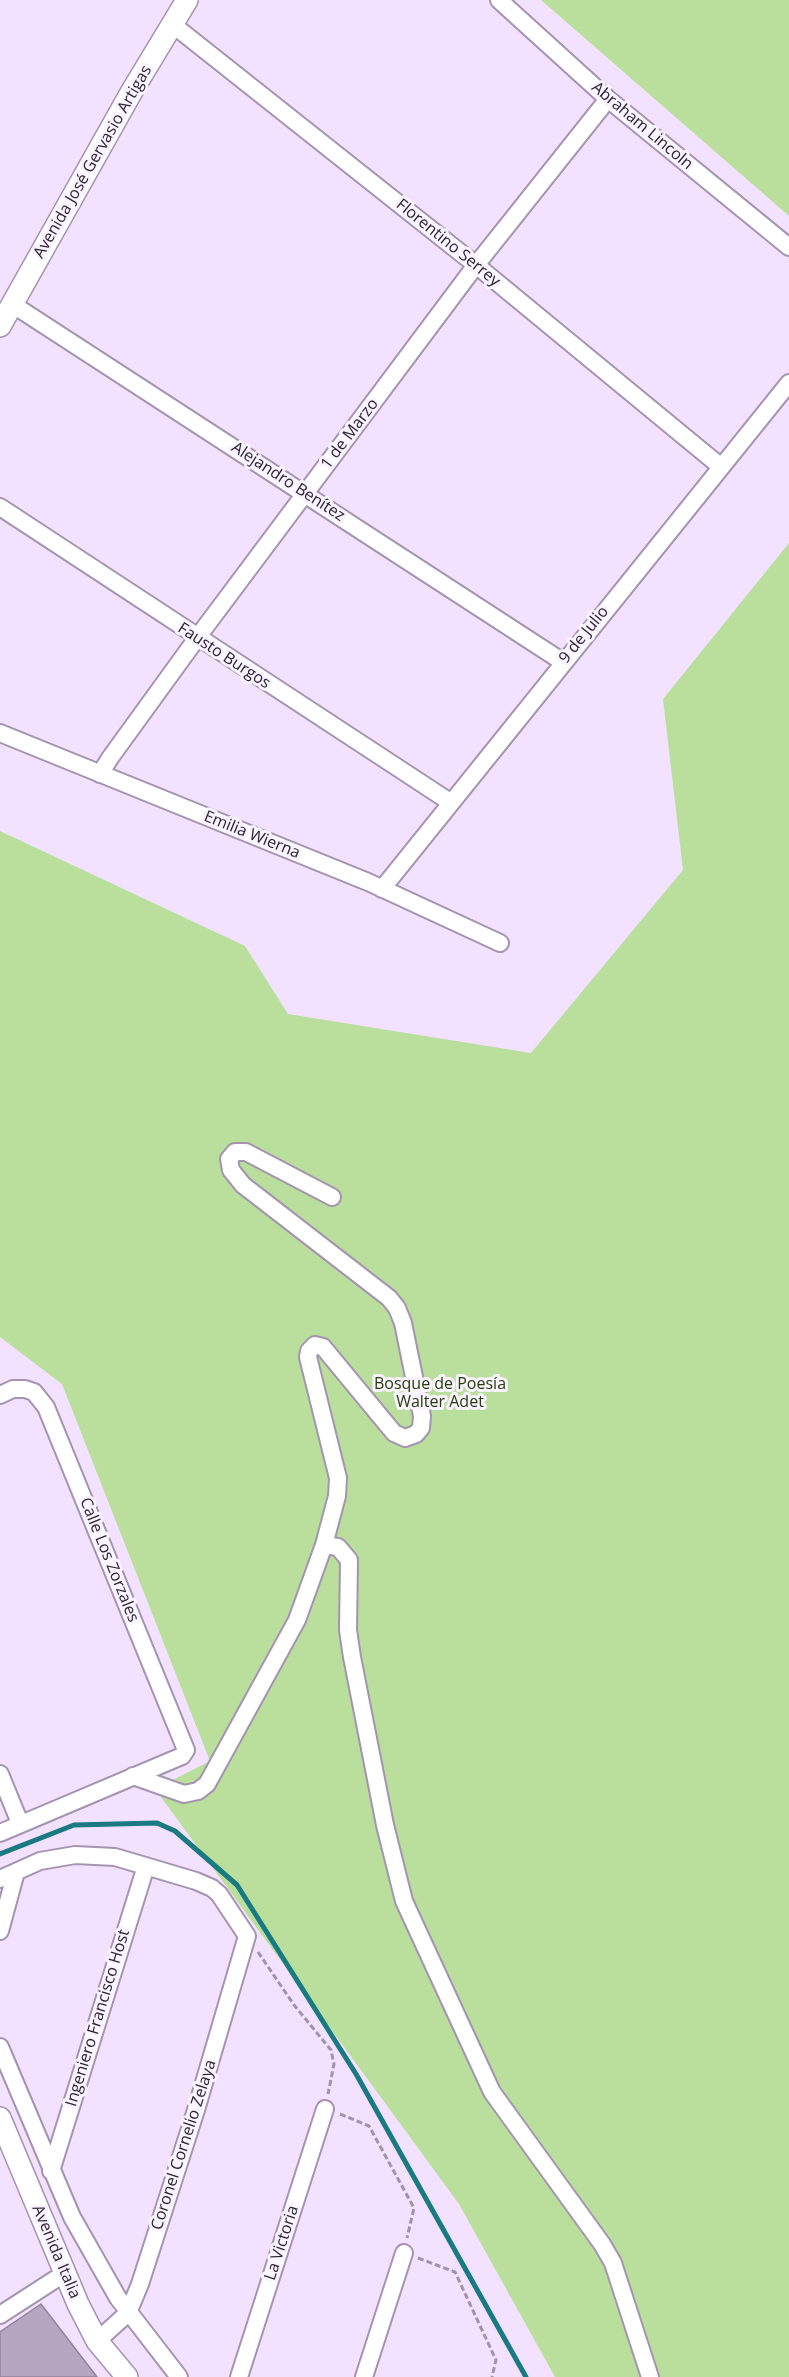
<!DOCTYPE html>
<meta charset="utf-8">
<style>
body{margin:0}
canvas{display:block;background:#f2e1ff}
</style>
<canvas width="789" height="2377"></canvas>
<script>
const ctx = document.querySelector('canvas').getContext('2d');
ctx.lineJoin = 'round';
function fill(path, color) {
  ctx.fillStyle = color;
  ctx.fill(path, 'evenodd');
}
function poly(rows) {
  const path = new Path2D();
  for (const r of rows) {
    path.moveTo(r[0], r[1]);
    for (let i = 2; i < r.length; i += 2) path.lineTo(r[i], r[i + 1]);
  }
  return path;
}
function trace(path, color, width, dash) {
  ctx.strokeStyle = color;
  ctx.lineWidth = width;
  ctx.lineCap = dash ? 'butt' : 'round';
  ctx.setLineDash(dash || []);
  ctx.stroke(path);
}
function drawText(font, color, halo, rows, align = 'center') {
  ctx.font = font + ' "Open Sans",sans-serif';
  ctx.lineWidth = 6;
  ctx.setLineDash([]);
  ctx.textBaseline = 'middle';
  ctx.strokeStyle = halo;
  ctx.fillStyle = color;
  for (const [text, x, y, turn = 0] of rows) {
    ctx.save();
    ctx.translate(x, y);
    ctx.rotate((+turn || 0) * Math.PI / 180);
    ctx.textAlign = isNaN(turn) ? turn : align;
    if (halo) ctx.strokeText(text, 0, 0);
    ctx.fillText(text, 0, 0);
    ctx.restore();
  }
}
const green = poly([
 [541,0,789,0,789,216],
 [789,543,789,2377,555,2377,459,2204,155,1789,210,1761,62,1384,0,1337,0,831,245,946,288,1014,531,1053,683,870,663,699]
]);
const stream = poly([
 [0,1854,74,1825,157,1823,175,1831,237,1885,356,2074,526,2377]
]);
const building = poly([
 [41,2304,97,2377,0,2377,0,2332,41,2304]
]);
const path = poly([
 [258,1952,294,2005,331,2050,334,2064,328,2094],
 [340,2114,369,2126,414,2208,407,2238],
 [418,2258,455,2272,496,2360,492,2377]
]);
const minor = poly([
 [499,0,608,99,789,247],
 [172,24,476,265,720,466],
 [12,304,563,662],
 [0,507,450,802],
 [0,733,368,882,500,943],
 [100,774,110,758,197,638,476,265,608,99],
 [382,889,789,383],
 [0,1395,13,1389,25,1389,34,1392,46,1407,186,1750,182,1756,0,1833],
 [324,1545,338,1547,349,1560,348,1630,352,1657,385,1825,404,1901,492,2092,602,2244,613,2263,650,2377],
 [0,1774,20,1823],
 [133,1776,184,1794,198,1791,207,1784,297,1620,324,1545,337,1496,338,1478,308,1357,309,1351,315,1345,323,1347,394,1433,405,1438,416,1434,421,1428,422,1416,403,1323,397,1308,389,1298,243,1185,231,1170,229,1159,235,1152,246,1152,332,1197],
 [0,1879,40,1861,75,1855,115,1857,196,1881,212,1888,219,1894,247,1936,196,2110,140,2284,128,2313,97,2341],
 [0,1931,16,1872],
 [0,2047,72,2217,118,2298,179,2377],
 [51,2171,146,1866],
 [0,2315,65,2273],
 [239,2377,325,2109],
 [364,2377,404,2253]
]);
const major = poly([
 [0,326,132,91,187,0],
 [0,2118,78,2304,97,2341,127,2377]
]);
const streetNames = [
 ["Abraham Lincoln",642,126,40],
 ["Avenida José Gervasio Artigas",93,162,-60],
 ["Florentino Serrey",448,243,39],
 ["1 de Marzo",350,434,-53],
 ["Alejandro Benítez",288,482,33],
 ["9 de Julio",584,635,-51],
 ["Fausto Burgos",224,656,33],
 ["Emilia Wierna",252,835,22],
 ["Calle Los Zorzales",109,1560,68],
 ["Ingeniero Francisco Host",98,2018,-73],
 ["Coronel Cornelio Zelaya",184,2145,-72],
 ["La Victoria",282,2243,-72],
 ["Avenida Italia",56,2252,67]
];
const parkNames = [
 ["Bosque de Poesía",440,1384],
 ["Walter Adet",440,1402]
];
fill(green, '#badf9c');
trace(stream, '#1a7a82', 5);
fill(building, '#b6a6c2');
trace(building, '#92829e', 1.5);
trace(minor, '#a594b0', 20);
trace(major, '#a594b0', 24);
trace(path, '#a194aa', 3, [6, 3]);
trace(minor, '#fff', 16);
trace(major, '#fff', 21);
drawText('16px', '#2b242f', '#f9f2ff', streetNames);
drawText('16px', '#263e0a', '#f9f2ff', parkNames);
</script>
